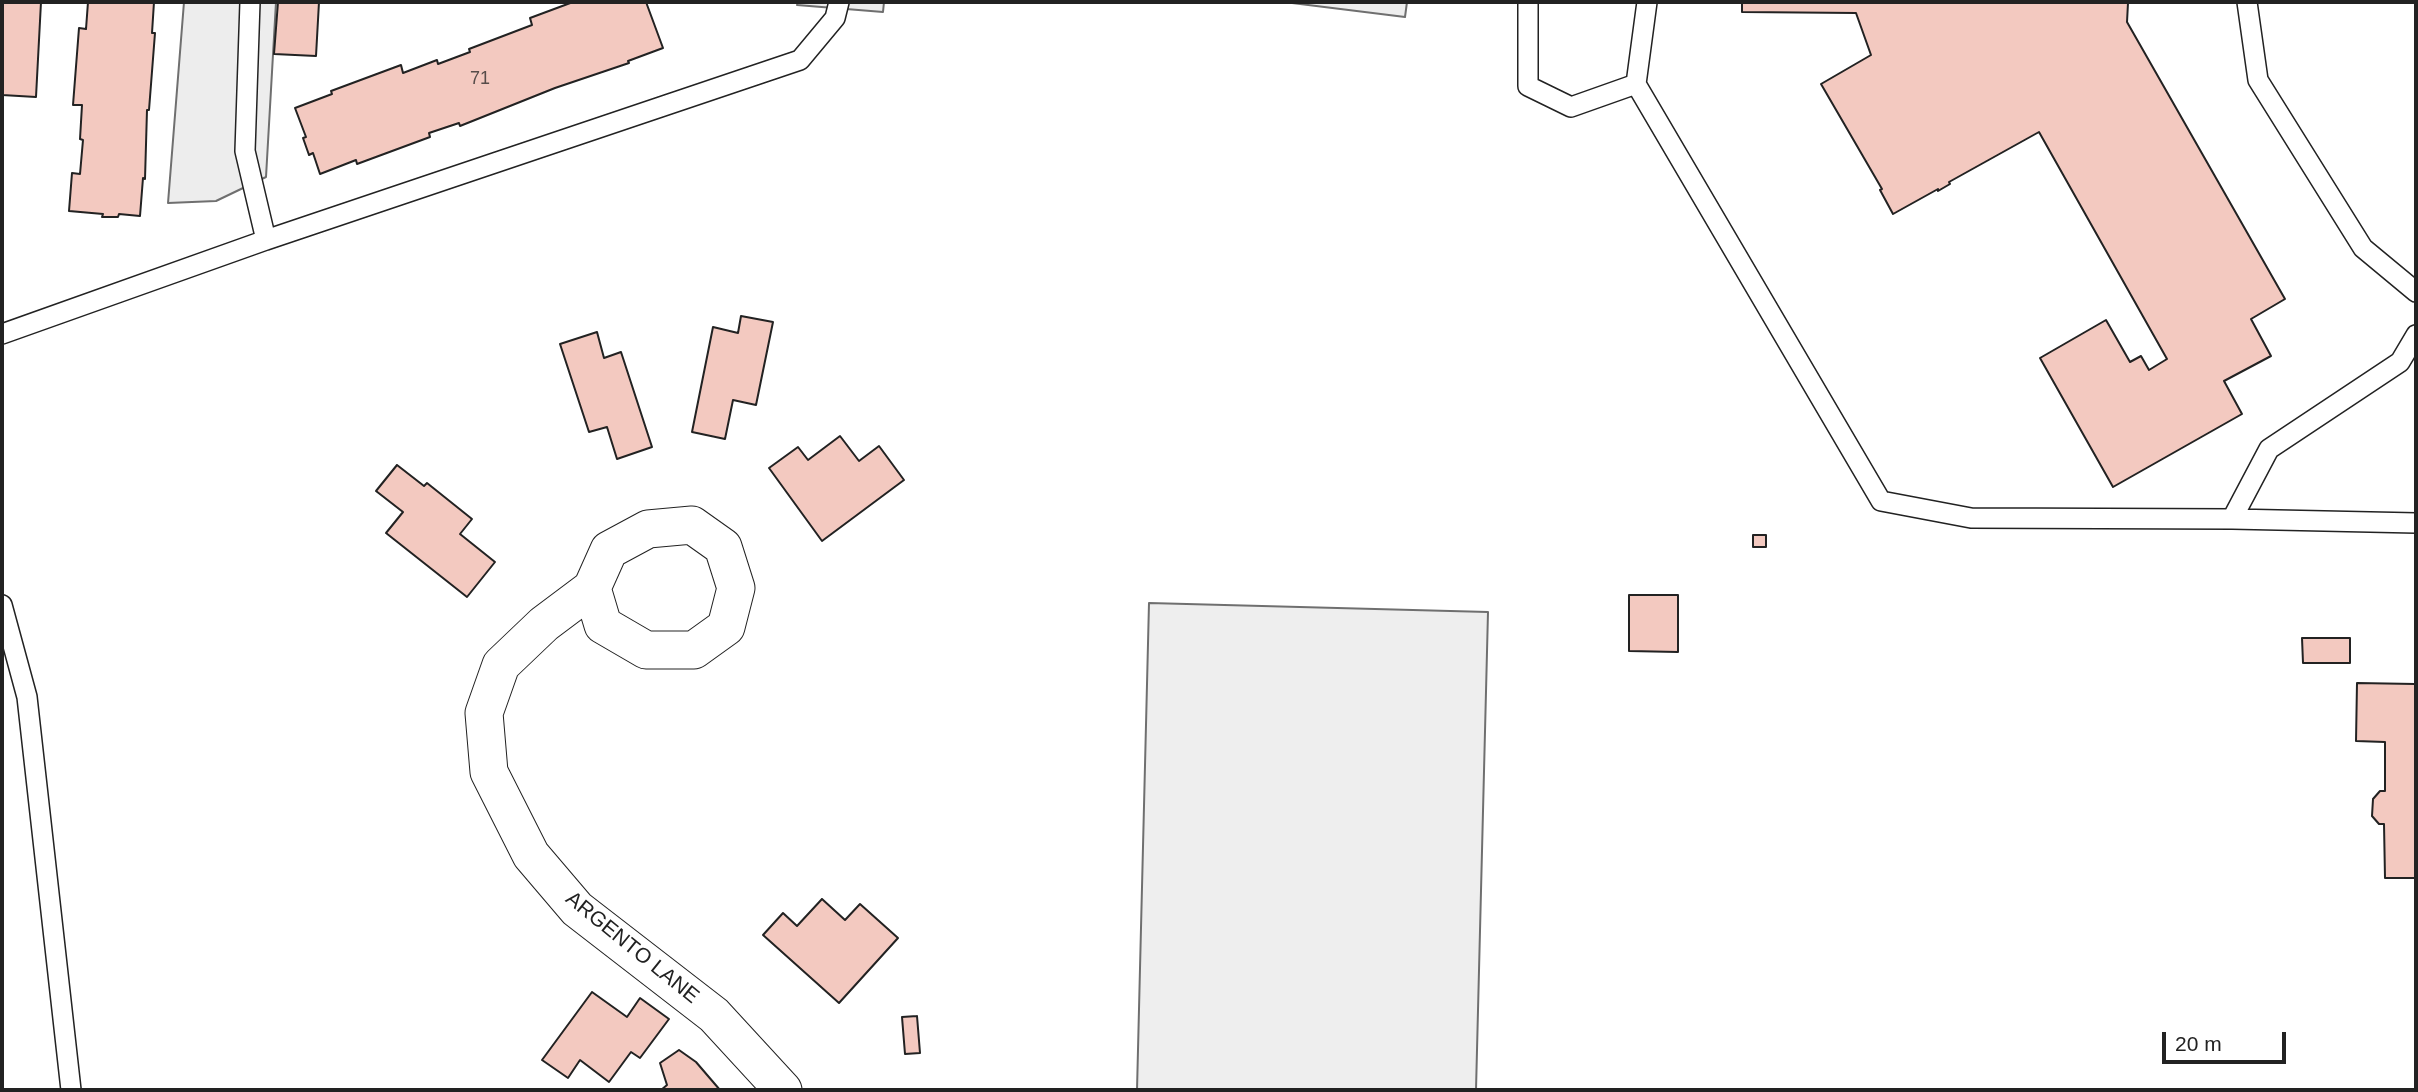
<!DOCTYPE html>
<style>
body{margin:0}
#map{position:relative;width:2418px;height:1092px;overflow:hidden;background:#fff;font-family:Arial,sans-serif}
canvas{display:block}
.frame{position:absolute;inset:0;border:4px solid #222;pointer-events:none}
.scale{position:absolute;left:2162px;top:1032px;width:124px;height:32px;box-sizing:border-box;border:4px solid #222;border-top:0;padding-left:9px;font-size:21px;line-height:24px;white-space:nowrap;color:#222;-webkit-text-stroke:5px #fff;paint-order:stroke}
</style>
<div id="map">
<canvas width="2418" height="1092"></canvas>
<div class="frame"></div>
<div class="scale">20 m</div>
</div>
<script>
const ctx = document.querySelector('canvas').getContext('2d');
ctx.lineJoin = 'round';
function fill(path, color) {
  ctx.fillStyle = color;
  ctx.fill(path, 'evenodd');
}
function poly(rows) {
  const path = new Path2D();
  for (const r of rows) {
    path.moveTo(r[0], r[1]);
    for (let i = 2; i < r.length; i += 2) path.lineTo(r[i], r[i + 1]);
  }
  return path;
}
function trace(path, color, width, dash) {
  ctx.strokeStyle = color;
  ctx.lineWidth = width;
  ctx.lineCap = dash ? 'butt' : 'round';
  ctx.setLineDash(dash || []);
  ctx.stroke(path);
}
function drawText(font, color, halo, rows, align = 'center') {
  ctx.font = font + ' Arial,sans-serif';
  ctx.lineWidth = 5;
  ctx.setLineDash([]);
  ctx.textBaseline = 'middle';
  ctx.strokeStyle = halo;
  ctx.fillStyle = color;
  for (const [text, x, y, turn = 0] of rows) {
    ctx.save();
    ctx.translate(x, y);
    ctx.rotate((+turn || 0) * Math.PI / 180);
    ctx.textAlign = isNaN(turn) ? turn : align;
    if (halo) ctx.strokeText(text, 0, 0);
    ctx.fillText(text, 0, 0);
    ctx.restore();
  }
}
const green = poly([
 [1284,2,1407,2,1405,17,1284,2],
 [1149,603,1488,612,1476,1090,1137,1090,1149,603]
]);
const parking = poly([
 [184,2,276,2,266,177,216,201,168,203,184,2],
 [798,2,884,2,883,12,797,5,798,2]
]);
const building = poly([
 [2,2,41,2,36,97,2,95,2,2],
 [88,2,154,2,152,33,155,33,149,110,147,110,145,179,143,178,140,216,119,214,118,217,102,217,103,214,69,211,72,173,80,174,83,140,80,139,82,105,73,105,79,28,86,29,88,2],
 [278,2,319,2,316,56,274,54,278,2],
 [573,2,646,2,663,48,628,61,629,63,555,88,460,126,459,123,429,133,430,137,357,164,356,160,320,174,313,153,309,155,303,138,306,137,295,108,332,94,331,91,401,65,403,73,437,60,438,64,470,52,469,49,532,25,530,18,573,2],
 [1742,2,2131,2,2128,3,2127,22,2285,299,2251,319,2271,356,2224,381,2242,414,2113,487,2040,358,2106,320,2130,362,2141,356,2149,370,2167,359,2039,132,1949,182,1950,184,1938,191,1938,189,1893,214,1880,190,1882,189,1821,84,1871,55,1856,13,1742,12,1742,2],
 [741,316,773,322,756,405,733,400,725,439,692,432,713,327,738,333,741,316],
 [597,332,604,358,621,352,652,447,617,459,607,427,589,432,560,344,597,332],
 [840,436,859,461,879,446,904,480,822,541,769,468,798,447,808,460,840,436],
 [397,465,424,486,427,483,472,519,460,534,495,562,467,597,386,533,403,512,376,491,397,465],
 [1753,535,1766,535,1766,547,1753,547,1753,535],
 [1629,595,1678,595,1678,652,1629,651,1629,595],
 [2302,638,2350,638,2350,663,2303,663,2302,638],
 [2357,683,2415,684,2416,878,2385,878,2384,824,2379,824,2372,816,2373,799,2380,791,2385,791,2385,742,2356,741,2357,683],
 [822,899,845,920,860,904,898,938,839,1003,763,935,783,913,797,926,822,899],
 [592,992,627,1017,640,998,669,1019,640,1058,631,1052,609,1082,580,1060,568,1078,542,1060,592,992],
 [917,1016,920,1053,905,1054,902,1017,917,1016],
 [679,1050,696,1062,720,1090,661,1090,667,1085,660,1063,679,1050]
]);
const service = poly([
 [250,2,245,151,266,240,800,60,835,18,839,2],
 [1528,2,1528,86,1571,107,1636,84],
 [1647,2,1636,84,1881,501,1971,518,2232,519,2416,523],
 [2247,2,2258,80,2363,248,2416,292],
 [2,334,266,240],
 [2232,519,2269,449,2400,362,2416,335],
 [2,605,27,697,71,1090]
]);
const minor = poly([
 [592,588,603,625,646,650,694,650,726,627,736,588,723,547,692,525,648,529,609,550,592,588,544,624,501,665,484,713,489,772,531,855,577,909,714,1015,783,1090]
]);
const numberNames = [
 ["71",480,79]
];
const streetNames = [
 ["ARGENTO LANE",632,948,39]
];
fill(green, '#eee');
trace(green, '#6f6f6f', 2);
fill(parking, '#ededed');
trace(parking, '#6f6f6f', 2);
fill(building, '#f3c9c0');
trace(building, '#222', 2);
trace(service, '#222', 22);
trace(minor, '#222', 39);
trace(service, '#fff', 19);
trace(minor, '#fff', 37);
drawText('18px', '#564c4a', null, numberNames);
drawText('21px', '#222', '#fff', streetNames);
</script>
